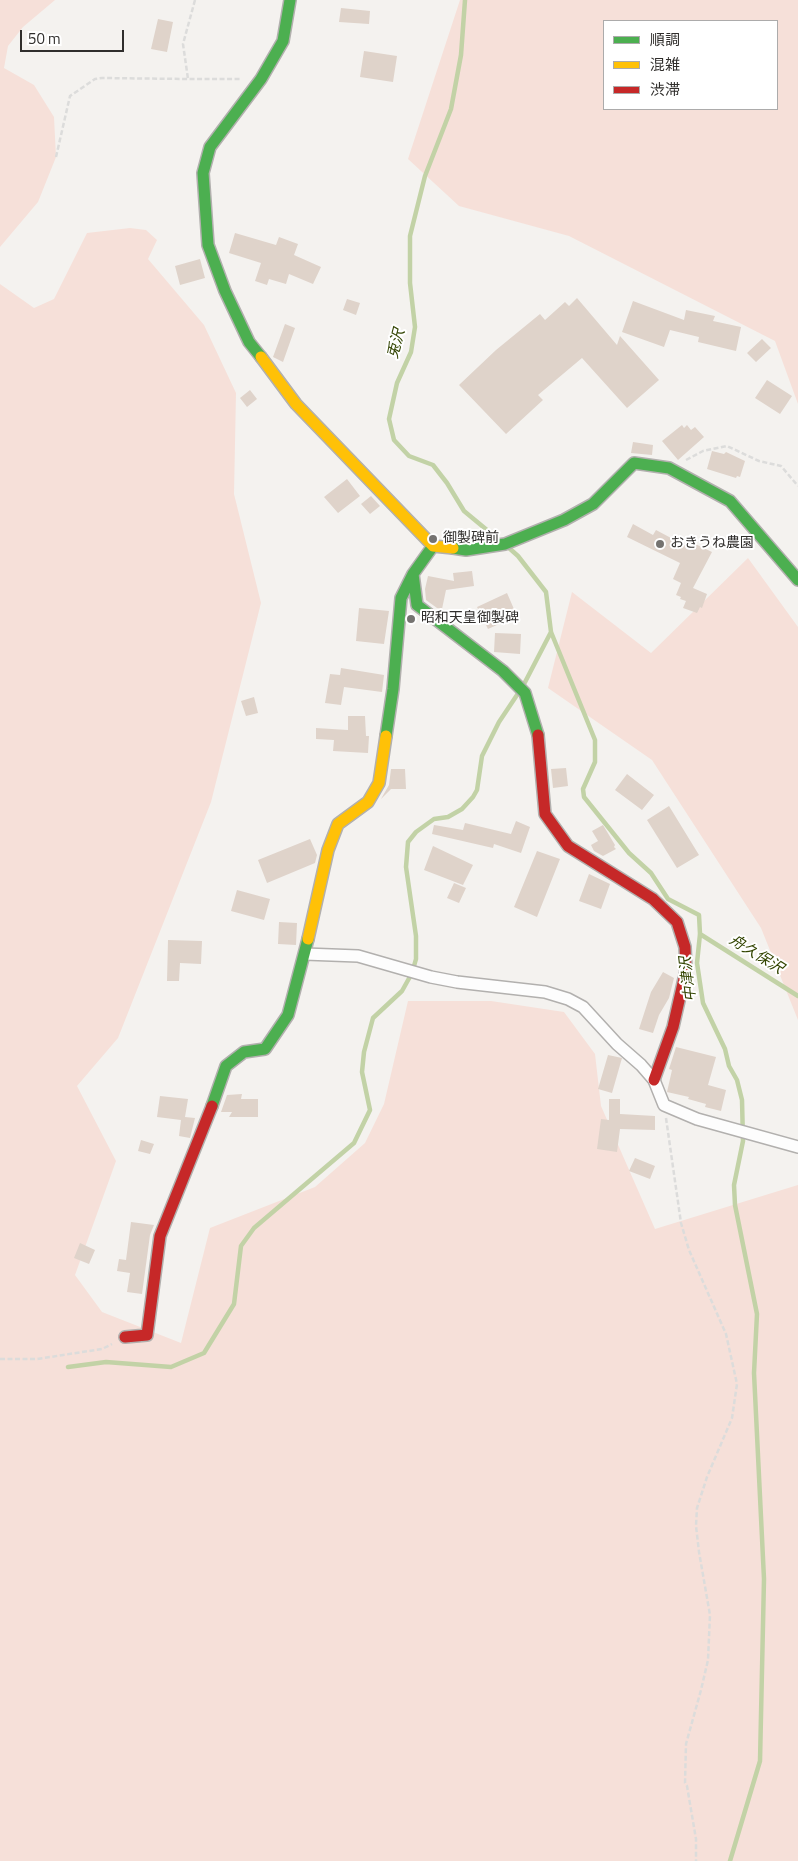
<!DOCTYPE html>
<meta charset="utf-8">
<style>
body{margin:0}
#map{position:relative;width:798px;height:1861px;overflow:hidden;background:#f4f2ef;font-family:"Titillium Web","Noto Sans JP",sans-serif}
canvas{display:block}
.legend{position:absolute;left:603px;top:20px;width:175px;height:90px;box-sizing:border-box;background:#fff;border:1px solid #acabab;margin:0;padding:6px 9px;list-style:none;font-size:15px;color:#302e2c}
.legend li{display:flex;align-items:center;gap:10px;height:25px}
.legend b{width:25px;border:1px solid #acabab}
.scale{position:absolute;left:20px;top:30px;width:104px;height:22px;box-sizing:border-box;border:2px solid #302e2c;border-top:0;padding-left:6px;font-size:15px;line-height:18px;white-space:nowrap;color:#302e2c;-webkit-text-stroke:4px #fff;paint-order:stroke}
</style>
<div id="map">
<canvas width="798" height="1861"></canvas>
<ul class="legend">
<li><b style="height:6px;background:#4caf50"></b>順調</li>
<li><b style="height:6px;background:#ffc107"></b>混雑</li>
<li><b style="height:6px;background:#c62828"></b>渋滞</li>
</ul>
<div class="scale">50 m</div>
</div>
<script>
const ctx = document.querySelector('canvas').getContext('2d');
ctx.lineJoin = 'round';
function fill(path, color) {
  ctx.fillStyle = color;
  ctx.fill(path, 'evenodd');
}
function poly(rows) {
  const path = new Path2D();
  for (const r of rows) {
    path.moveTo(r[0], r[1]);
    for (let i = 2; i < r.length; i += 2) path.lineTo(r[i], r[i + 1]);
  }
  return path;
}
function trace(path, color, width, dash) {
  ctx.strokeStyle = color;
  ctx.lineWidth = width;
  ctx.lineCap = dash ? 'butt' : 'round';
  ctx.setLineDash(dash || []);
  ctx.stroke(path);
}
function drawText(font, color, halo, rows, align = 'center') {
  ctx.font = font + ' "Titillium Web","Noto Sans JP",sans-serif';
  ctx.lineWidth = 4;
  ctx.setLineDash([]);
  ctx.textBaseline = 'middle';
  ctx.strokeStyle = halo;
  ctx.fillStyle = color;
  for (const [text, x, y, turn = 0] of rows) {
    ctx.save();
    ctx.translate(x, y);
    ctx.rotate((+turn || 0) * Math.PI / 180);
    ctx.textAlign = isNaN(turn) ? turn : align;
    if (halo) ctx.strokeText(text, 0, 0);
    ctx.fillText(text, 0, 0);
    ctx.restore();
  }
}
const green = poly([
 [0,0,55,0,23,27,8,46,4,68,34,85,54,117,56,157,38,202,0,247],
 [460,0,798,0,798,404,775,341,569,236,459,206,408,159],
 [604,21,777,21,777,109,604,109],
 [130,228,146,230,157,240,148,259,204,325,236,393,234,494,261,603,211,802,118,1038,77,1086,116,1161,75,1275,102,1312,181,1343,210,1228,315,1187,365,1143,384,1104,408,1001,491,1001,564,1012,595,1054,601,1106,655,1229,798,1185,798,1861,0,1861,0,284,34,308,54,299,87,233],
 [748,558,798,627,798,1020,761,928,652,760,548,688,572,592,651,653]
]);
const stream = poly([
 [465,0,461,55,451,109,425,176,410,236,410,283,415,327,411,352,397,383,389,419,394,440,409,456,433,465,447,483,464,511,499,540],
 [509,548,518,556,546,592,551,632,595,740,595,762,583,789,584,797,629,853,651,873,668,899,699,915,700,934,697,963,703,1003,725,1049,729,1066,737,1080,742,1100,743,1141,734,1185,735,1205,757,1314,754,1373,764,1579,760,1761,730,1861],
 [700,934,798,996],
 [68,1367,106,1362,171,1367,204,1353,234,1304,241,1246,254,1228,354,1143,370,1110,362,1072,364,1052,373,1018,402,991,412,973,416,959,416,936,406,867,408,842,416,832,434,819,448,817,462,809,473,797,477,790,482,756,499,722,523,686,551,632]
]);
const building = poly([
 [341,8,370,11,369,24,339,22],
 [158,19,173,22,167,52,151,49],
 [364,51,397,56,393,82,360,77],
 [235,233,276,245,279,237,298,244,294,255,321,267,313,284,289,274,286,284,269,279,267,285,255,281,261,263,229,253],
 [200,259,205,278,180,285,175,266],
 [577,298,617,345,620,336,659,380,627,408,582,358,538,395,543,400,506,434,459,385,496,350,540,314,545,320,565,302,569,306],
 [347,299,360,303,356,315,343,310],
 [633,301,684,320,686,310,715,316,713,321,741,327,736,351,698,342,699,337,670,330,664,347,622,332],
 [285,324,295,328,283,362,273,357],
 [762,339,771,348,756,362,747,353],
 [767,380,792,396,780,414,755,398],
 [250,390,257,399,247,407,240,398],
 [682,425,684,428,687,425,691,430,695,427,704,437,678,460,662,441],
 [633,442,653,445,652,455,631,453],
 [712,451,724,454,726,452,745,461,740,477,737,476,736,478,707,469],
 [347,479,360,496,338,513,324,497],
 [371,496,380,506,370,514,361,504],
 [633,524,653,535,656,530,686,546,689,541,712,552,693,588,707,594,702,608,700,607,697,613,683,608,686,601,680,599,681,597,676,595,681,583,673,579,680,563,627,537],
 [472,571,474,586,446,590,442,609,437,608,426,600,425,589,428,576,454,581,453,573],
 [507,593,517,616,488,629,477,607],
 [359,608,389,611,384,644,356,641],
 [495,633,521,634,520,654,494,652],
 [341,668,384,675,382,692,344,687,341,705,325,703,330,674,340,675],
 [254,697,258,713,246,716,241,701],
 [348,716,365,716,366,736,369,736,368,753,333,751,334,740,316,739,316,728,348,730],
 [566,768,568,786,553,788,551,769],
 [391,769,405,769,406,789,391,789,381,799,389,785],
 [627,774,654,795,642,810,615,790],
 [669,806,699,855,677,868,647,820],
 [516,821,530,827,521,853,494,844,493,848,432,834,434,825,463,830,465,823,511,834],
 [603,825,615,845,614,847,616,849,603,856,594,851,591,845,598,841,592,831],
 [310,839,317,855,315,863,267,883,258,860],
 [433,846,473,865,463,885,424,870],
 [537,851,560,859,537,917,514,907],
 [589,874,610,884,601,909,579,901],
 [454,883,466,888,459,903,447,898],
 [237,890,270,899,264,920,231,911],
 [279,922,297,923,296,945,278,944],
 [168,940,202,941,201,964,180,963,179,981,167,981],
 [663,972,674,978,669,998,659,1015,653,1033,639,1029,651,992],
 [676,1047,716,1057,708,1085,726,1090,721,1111,705,1107,706,1104,688,1099,689,1097,667,1092,672,1070,669,1069],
 [608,1055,622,1058,612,1093,598,1089],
 [242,1094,241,1099,258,1099,258,1117,229,1117,232,1112,221,1112,227,1095],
 [160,1096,188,1099,185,1117,195,1118,190,1138,179,1136,181,1120,157,1117],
 [609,1099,620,1099,620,1114,655,1116,655,1130,620,1129,617,1152,597,1149,601,1119,609,1120],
 [141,1140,154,1144,150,1154,138,1151],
 [635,1158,655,1166,650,1179,629,1171],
 [131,1222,154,1225,150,1235,142,1294,127,1292,130,1273,117,1271,119,1259,126,1260],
 [80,1243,95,1250,89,1264,74,1258]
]);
const path = poly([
 [195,0,183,44,188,79,242,79],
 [56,157,70,96,95,79,102,78,188,79],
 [686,460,703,451,727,446,759,461,781,466,798,486],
 [666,1118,681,1223,689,1250,726,1334,737,1384,732,1418,707,1477,697,1508,696,1526,699,1552,710,1615,708,1660,701,1690,686,1744,685,1783,687,1786,696,1839,696,1861],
 [0,1359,37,1359,102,1349,112,1344]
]);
const street = poly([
 [305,954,358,956,431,977,457,982,545,992,568,999,583,1007,617,1044,641,1065,654,1080,664,1105,697,1119,798,1147]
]);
const fast = poly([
 [261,357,249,342,225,291,208,245,203,173,210,147,261,79,283,41,290,0],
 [453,548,466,550,505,544,564,520,593,504,634,463,669,468,730,501,798,580],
 [413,574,417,605,503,671,525,693,538,735],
 [386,736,393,689,401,598,413,574,433,546],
 [212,1106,226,1066,244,1052,265,1049,288,1015,308,939]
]);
const slow = poly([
 [261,357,296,404,433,546,453,548],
 [308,939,328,850,338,824,368,802,379,783,386,736]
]);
const jam = poly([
 [538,735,545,814,568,846,653,899,677,922,685,947,686,970,673,1027,654,1080],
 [125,1337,147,1335,160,1236,212,1106]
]);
const markers = [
 [433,539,5,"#757370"],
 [660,544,5,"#757370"],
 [411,619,5,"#757370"]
];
const poiNames = [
 ["御製碑前",443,539],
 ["おきうね農園",670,544],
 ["昭和天皇御製碑",421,619]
];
const waterNames = [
 ["兎沢",397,344,-75],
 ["舟久保沢",756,955,32],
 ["中津沢",689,979,-97]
];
fill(green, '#f6e0d9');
trace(stream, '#c2d2a6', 4.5);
fill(building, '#dfd3ca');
trace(street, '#b2b0ae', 14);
trace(fast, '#b2b0ae', 14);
trace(slow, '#b2b0ae', 14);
trace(jam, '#b2b0ae', 14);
trace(path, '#dcdcdb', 2.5, [5, 2.5]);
trace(street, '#fdfdfd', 11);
trace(fast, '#4caf50', 11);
trace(slow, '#ffc107', 11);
trace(jam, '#c62828', 11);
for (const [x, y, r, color] of markers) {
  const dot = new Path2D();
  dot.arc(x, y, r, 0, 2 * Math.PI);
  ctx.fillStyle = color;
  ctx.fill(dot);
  trace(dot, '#fff', 2);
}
drawText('14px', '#302e2c', '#fff', poiNames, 'left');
drawText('italic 15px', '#324400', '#fff', waterNames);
</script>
